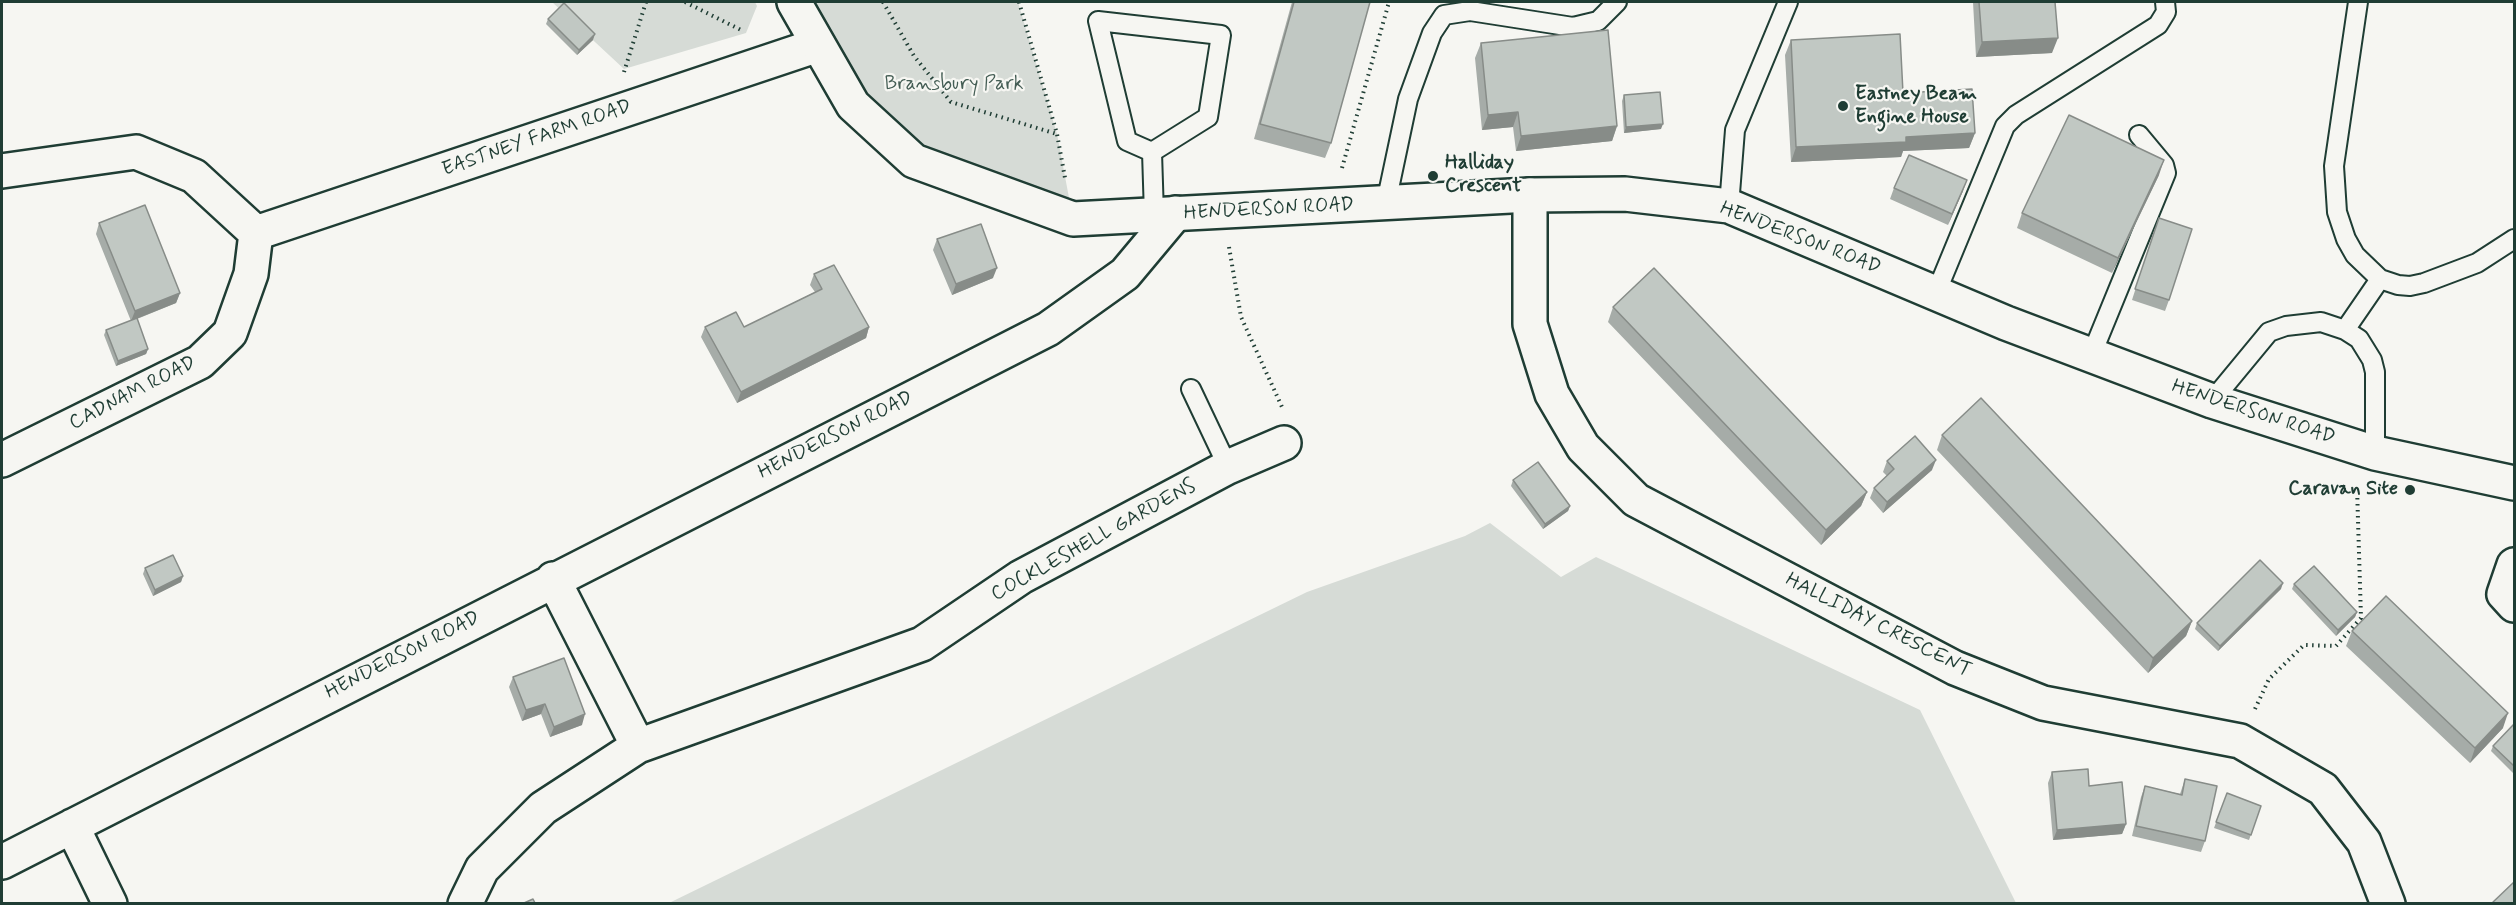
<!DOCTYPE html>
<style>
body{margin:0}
#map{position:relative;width:2516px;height:905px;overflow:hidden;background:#f6f6f2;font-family:Mynerve,sans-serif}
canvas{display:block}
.frame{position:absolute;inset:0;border:3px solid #1f3d34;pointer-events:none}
</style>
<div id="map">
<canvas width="2516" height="905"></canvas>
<div class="frame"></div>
</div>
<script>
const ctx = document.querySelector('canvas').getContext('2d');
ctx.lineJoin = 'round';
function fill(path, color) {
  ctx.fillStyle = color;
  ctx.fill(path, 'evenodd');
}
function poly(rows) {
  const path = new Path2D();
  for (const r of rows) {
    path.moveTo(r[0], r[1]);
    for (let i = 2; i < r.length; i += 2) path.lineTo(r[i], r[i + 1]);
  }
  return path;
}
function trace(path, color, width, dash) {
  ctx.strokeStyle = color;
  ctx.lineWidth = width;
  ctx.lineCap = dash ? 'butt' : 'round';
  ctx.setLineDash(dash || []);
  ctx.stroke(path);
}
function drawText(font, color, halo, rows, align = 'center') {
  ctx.font = font + ' Mynerve,sans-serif';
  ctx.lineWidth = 4.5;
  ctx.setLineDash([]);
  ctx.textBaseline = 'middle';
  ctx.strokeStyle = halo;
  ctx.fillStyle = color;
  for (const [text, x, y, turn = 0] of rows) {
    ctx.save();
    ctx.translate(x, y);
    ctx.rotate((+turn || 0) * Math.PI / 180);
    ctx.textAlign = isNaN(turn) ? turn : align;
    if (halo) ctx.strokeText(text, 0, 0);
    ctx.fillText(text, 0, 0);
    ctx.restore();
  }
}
const green = poly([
 [552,2,755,2,757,6,746,33,624,69],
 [794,2,1018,2,1057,134,1073,219,914,161],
 [1490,523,1561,577,1596,557,1920,710,2016,903,669,903,1307,592,1465,536]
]);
const path = poly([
 [685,2,743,31],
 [883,2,914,56,951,102,1057,134],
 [1019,2,1057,134,1065,178],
 [624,72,646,2],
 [1342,168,1389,2],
 [1229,247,1241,317,1282,407],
 [2255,709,2269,679,2304,645,2336,646,2361,618,2357,487]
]);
const lane = poly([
 [2358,2,2334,166,2337,212,2346,239,2355,255,2380,279,2398,285,2410,286,2424,283,2477,263,2514,239],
 [1098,21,1221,35,1208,117,1152,152,1127,141,1098,21],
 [1152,152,1154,215],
 [1386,203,1408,99,1432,33,1444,15,1470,11,1573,27,1598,21,1617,2],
 [1729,206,1735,130,1788,2],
 [1936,293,2005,126,2016,115,2158,25,2166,12,2165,2],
 [2345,330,2380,279],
 [2091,356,2166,173,2164,165,2139,135],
 [1191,389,1228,467],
 [2212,401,2269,332,2286,326,2321,322,2345,330,2359,339,2372,360,2375,372,2375,453]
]);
const street = poly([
 [2,171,136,152,194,176,256,233],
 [1530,195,1530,324,1552,394,1583,447,1636,500,1955,668,2043,703,2240,741,2323,789,2364,842,2388,904],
 [256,233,818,45],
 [2,460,200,362,230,333,251,274,256,233],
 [2514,565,2504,594,2514,605],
 [553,579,638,746],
 [72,826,110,904],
 [2,862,1048,329,1125,274,1176,213],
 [465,904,482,869,543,808,638,746,922,644,1021,577,1228,467,1284,443]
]);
const secondary = poly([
 [794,2,853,105,914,161,1073,219,1530,195,1625,194,1729,206,2006,323,2212,401,2375,453,2514,483]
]);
const wall = poly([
 [1292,2,1370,2,1331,143,1325,158,1254,139],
 [1973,2,2055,2,2052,53,1976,57],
 [548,19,593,40,577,55,546,24],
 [1791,40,1903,93,1975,133,1969,148,1903,151,1901,157,1791,162,1785,55],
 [1481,43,1617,126,1612,141,1516,151,1513,127,1482,130,1475,58],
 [1624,95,1661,129,1624,133,1622,101],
 [2159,175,2112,273,2017,228,2022,213],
 [1894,188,1963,191,1948,225,1890,199],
 [99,223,180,293,176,303,137,319,148,349,146,354,116,366,104,335,106,330,131,321,96,234],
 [2155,228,2169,300,2165,311,2132,300],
 [937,239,993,278,952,295,933,250],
 [814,274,869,327,866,338,737,403,701,337,705,327,744,327,815,292,810,285],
 [1613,307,1867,492,1861,506,1821,545,1608,322],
 [1942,435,2192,621,2186,636,2148,673,1937,450],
 [1887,461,1932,470,1883,513,1870,498,1874,488,1887,476,1883,472],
 [1513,480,1570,506,1568,511,1543,529,1511,486],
 [145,568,183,576,181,582,153,596,143,574],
 [2294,584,2357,612,2355,617,2336,636,2292,589],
 [2281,589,2218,651,2195,629,2197,623],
 [2352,631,2503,728,2470,763,2346,646],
 [513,677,582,725,550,737,541,714,522,721,509,687],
 [2514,724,2514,774,2491,751,2493,746],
 [2052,772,2089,786,2126,824,2122,834,2053,840,2048,783],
 [2185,779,2205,841,2201,852,2132,836,2141,797,2145,786,2180,794],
 [2227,793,2261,806,2249,840,2214,828]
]);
const shadedWall = poly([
 [595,34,593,40,577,55,579,50],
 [2058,38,2052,53,1976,57,1982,42],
 [1518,112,1513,127,1482,130,1488,115],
 [1663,124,1661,129,1624,133,1626,127],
 [1617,126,1612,141,1516,151,1521,136],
 [1975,133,1969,148,1903,151,1901,157,1791,162,1796,147,1906,137],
 [2164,160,2159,175,2112,273,2118,258],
 [1967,180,1963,191,1948,225,1952,214],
 [997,268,993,278,952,295,956,284],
 [180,293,176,303,131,321,135,311],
 [869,327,866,338,737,403,741,392],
 [148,349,146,354,116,366,118,361],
 [1936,460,1932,470,1883,513,1887,502],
 [1867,492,1861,506,1821,545,1826,530],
 [1570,506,1568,511,1543,529,1545,524],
 [183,576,181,582,153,596,155,590],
 [2283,583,2281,589,2218,651,2220,646],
 [2357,612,2355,617,2336,636,2338,630],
 [2192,621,2186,636,2148,673,2153,658],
 [545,704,541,714,522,721,526,710],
 [2508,713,2503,728,2470,763,2475,748],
 [585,714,582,725,550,737,554,727],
 [2126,824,2122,834,2053,840,2057,830]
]);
const building = poly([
 [1294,2,1370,2,1331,143,1260,124,1294,2],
 [1979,2,2055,2,2058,38,1982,42,1979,2],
 [564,3,595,34,579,50,548,19,564,3],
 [1608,30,1617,126,1521,136,1518,112,1488,115,1481,43,1608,30],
 [1900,34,1903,93,1972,89,1975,133,1906,137,1906,142,1796,147,1791,40,1900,34],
 [1660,92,1663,124,1626,127,1624,95,1660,92],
 [2069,115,2164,160,2118,258,2022,213,2069,115],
 [1909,155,1967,180,1952,214,1894,188,1909,155],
 [145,205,180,293,135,311,99,223,145,205],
 [2159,218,2192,229,2169,300,2135,289,2159,218],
 [981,224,997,268,956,284,937,239,981,224],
 [834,265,869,327,741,392,705,327,736,312,744,327,822,289,814,274,834,265],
 [1654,268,1867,492,1826,530,1613,307,1654,268],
 [137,318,148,349,118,361,106,330,137,318],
 [1981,398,2192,621,2153,658,1942,435,1981,398],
 [1915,436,1936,460,1887,502,1874,488,1894,469,1887,461,1915,436],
 [1538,462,1570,506,1545,524,1513,480,1538,462],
 [173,555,183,576,155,590,145,568,173,555],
 [2260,560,2283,583,2220,646,2197,623,2260,560],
 [2314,566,2357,612,2338,630,2294,584,2314,566],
 [2386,596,2508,713,2475,748,2352,631,2386,596],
 [564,658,585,714,554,727,545,704,526,710,513,677,564,658],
 [2514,724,2514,766,2493,746,2514,724],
 [2088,769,2089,786,2122,782,2126,824,2057,830,2052,772,2088,769],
 [2185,779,2217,786,2205,841,2136,826,2145,786,2182,795,2185,779],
 [2227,793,2261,806,2251,835,2216,822,2227,793],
 [2514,882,2514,903,2492,903,2514,882],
 [533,899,535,903,524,903,533,899]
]);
const markers = [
 [1843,106,6,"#1f3d34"],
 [1433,176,6,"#1f3d34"],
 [2410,490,6,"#1f3d34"]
];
const parkNames = [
 ["Bransbury Park",954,85]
];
const poiNames = [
 ["Eastney Beam",1855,95],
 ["Engine House",1855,118],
 ["Halliday",1445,164],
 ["Crescent",1445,187],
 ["Caravan Site",2398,490,"right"]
];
const streetNames = [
 ["EASTNEY FARM ROAD",537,139,-19],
 ["HENDERSON ROAD",1269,210,-3],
 ["HENDERSON ROAD",1800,239,21],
 ["CADNAM ROAD",133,394,-27],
 ["HENDERSON ROAD",2253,413,18],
 ["HENDERSON ROAD",836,436,-27],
 ["COCKLESHELL GARDENS",1094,541,-29],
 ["HALLIDAY CRESCENT",1878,626,27],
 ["HENDERSON ROAD",403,656,-27]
];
fill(green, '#d6dbd6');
trace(lane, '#1f3d34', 22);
trace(street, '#1f3d34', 38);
trace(secondary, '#1f3d34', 38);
trace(path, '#1f3d34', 4, [1.5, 4.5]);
trace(lane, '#f6f6f2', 18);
trace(street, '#f6f6f2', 33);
trace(secondary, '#f6f6f2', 33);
fill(wall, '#a6aca8');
fill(shadedWall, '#878c88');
fill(building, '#c1c8c3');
trace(building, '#878c88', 1.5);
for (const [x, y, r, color] of markers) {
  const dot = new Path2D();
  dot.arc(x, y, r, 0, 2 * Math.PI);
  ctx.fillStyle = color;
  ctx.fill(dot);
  trace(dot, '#f6f6f2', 2);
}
drawText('20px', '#445d54', '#f6f6f2', parkNames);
drawText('bold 20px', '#1f3d34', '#f6f6f2', poiNames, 'left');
drawText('20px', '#1f3d34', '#f6f6f2', streetNames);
</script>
